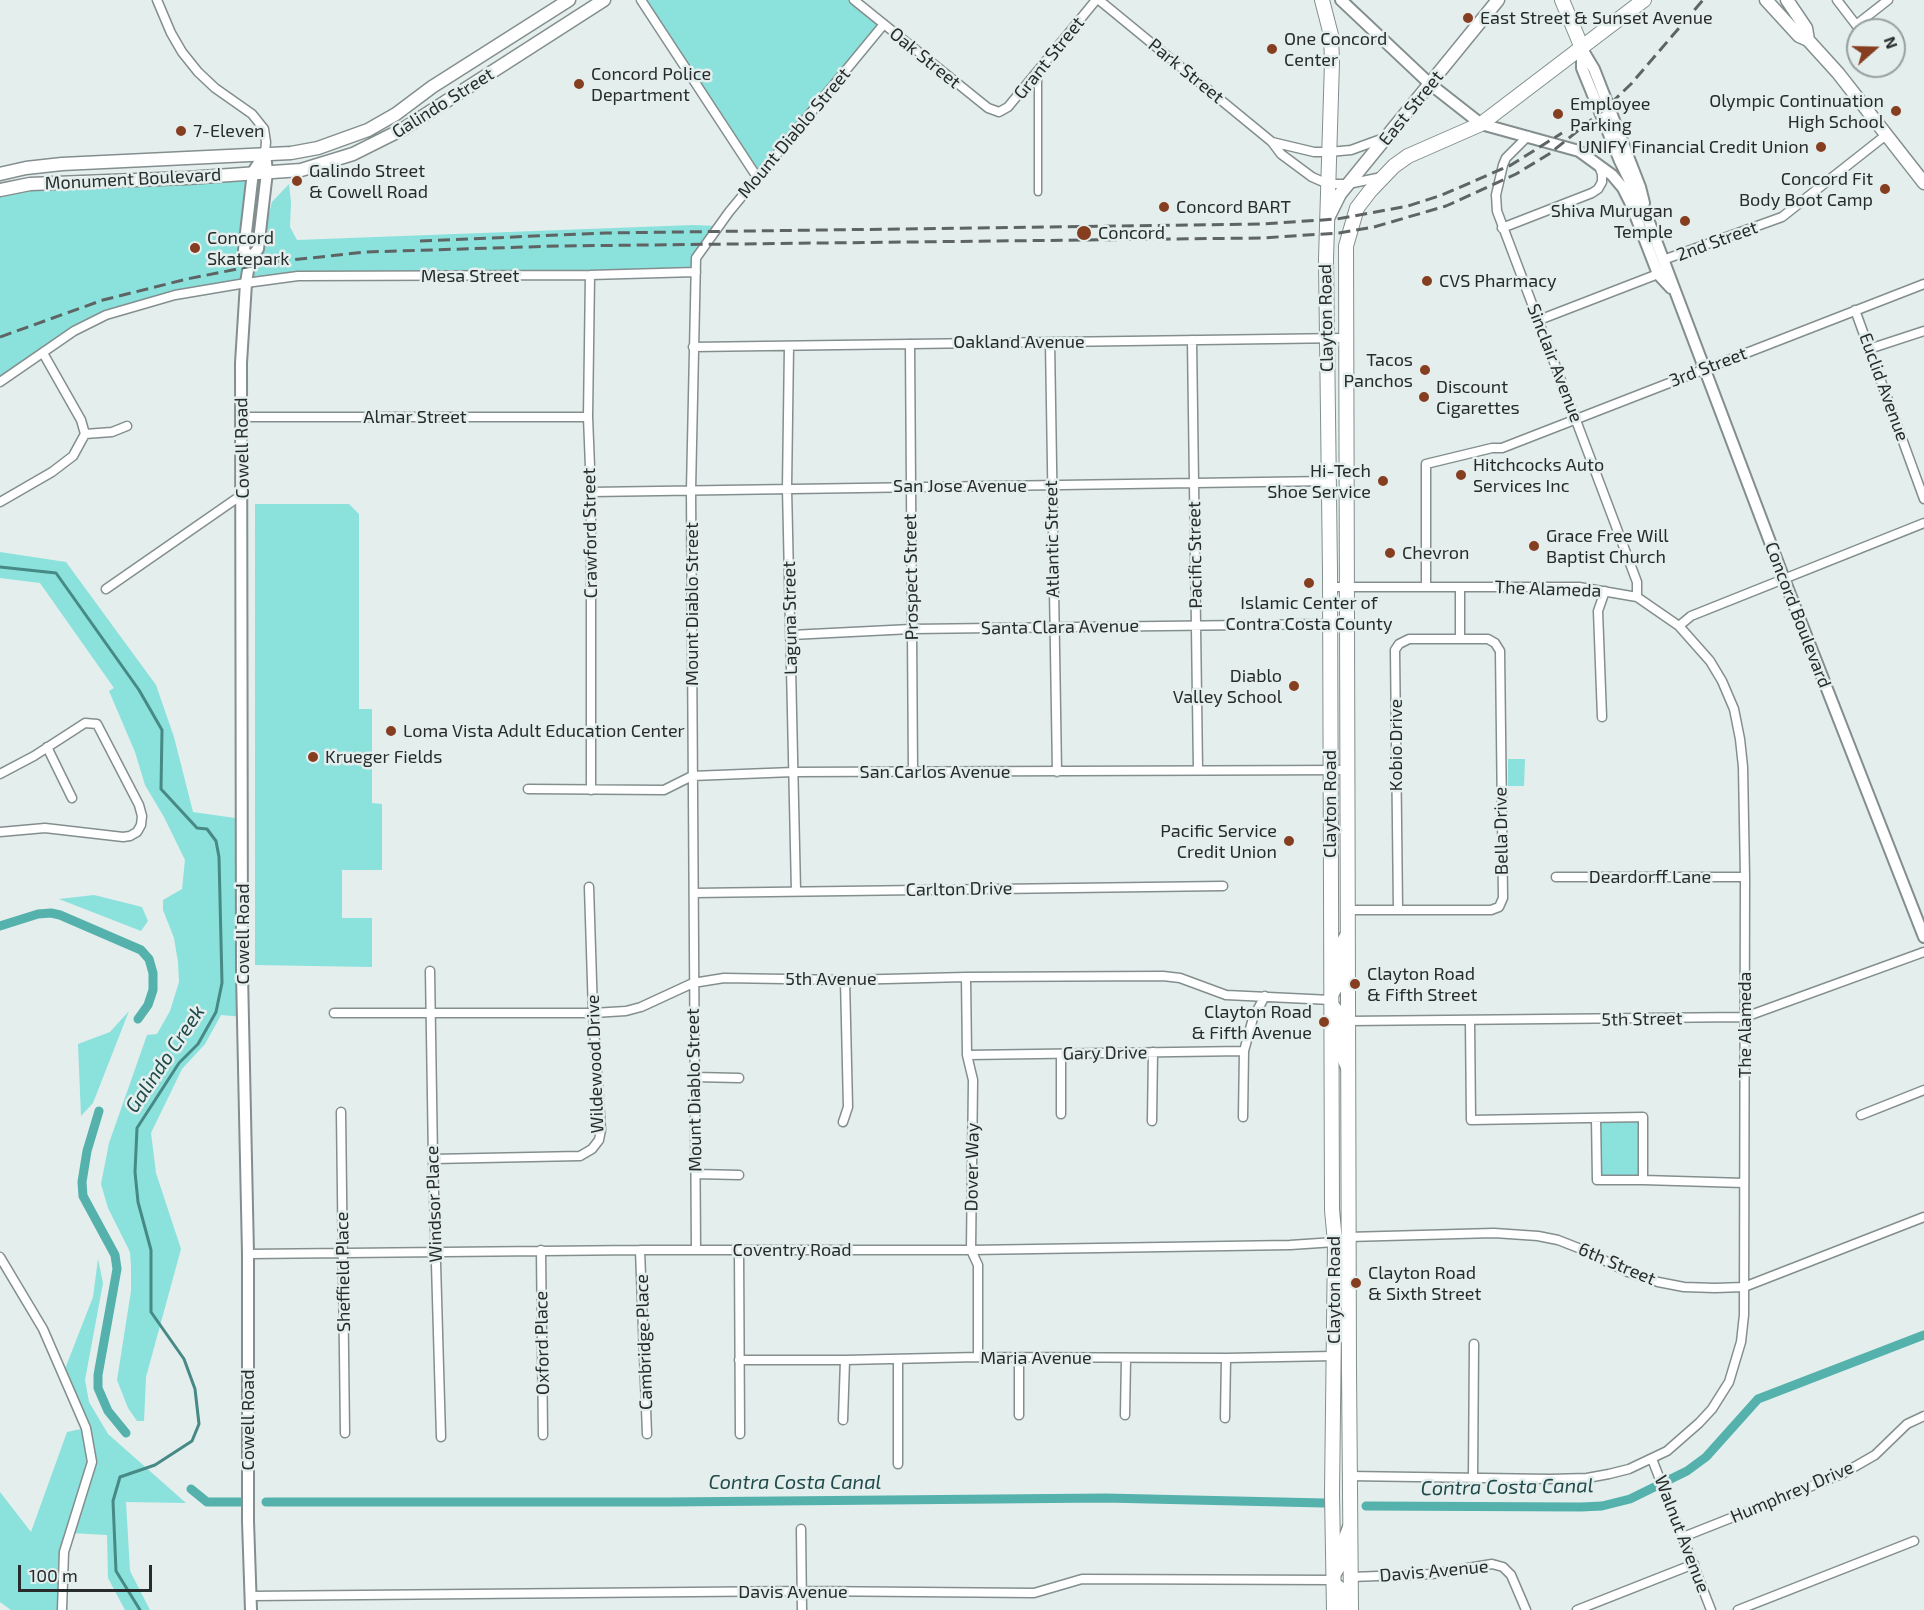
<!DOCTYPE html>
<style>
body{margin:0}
#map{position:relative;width:1924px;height:1610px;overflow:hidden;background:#e3eeed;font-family:"Exo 2",sans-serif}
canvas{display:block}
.north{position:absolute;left:1846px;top:18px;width:60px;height:60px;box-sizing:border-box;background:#e3eeed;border:2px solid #98a09f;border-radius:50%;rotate:70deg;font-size:16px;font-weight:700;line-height:24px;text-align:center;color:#272b2b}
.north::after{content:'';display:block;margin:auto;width:21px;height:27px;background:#863e20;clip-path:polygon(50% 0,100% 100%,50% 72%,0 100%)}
.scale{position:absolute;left:18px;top:1565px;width:134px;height:27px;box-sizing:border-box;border:3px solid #272b2b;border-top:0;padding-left:8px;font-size:18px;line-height:21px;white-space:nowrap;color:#272b2b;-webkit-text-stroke:4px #e3eeed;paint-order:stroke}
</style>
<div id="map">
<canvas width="1924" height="1610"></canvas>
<div class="north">N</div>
<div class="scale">100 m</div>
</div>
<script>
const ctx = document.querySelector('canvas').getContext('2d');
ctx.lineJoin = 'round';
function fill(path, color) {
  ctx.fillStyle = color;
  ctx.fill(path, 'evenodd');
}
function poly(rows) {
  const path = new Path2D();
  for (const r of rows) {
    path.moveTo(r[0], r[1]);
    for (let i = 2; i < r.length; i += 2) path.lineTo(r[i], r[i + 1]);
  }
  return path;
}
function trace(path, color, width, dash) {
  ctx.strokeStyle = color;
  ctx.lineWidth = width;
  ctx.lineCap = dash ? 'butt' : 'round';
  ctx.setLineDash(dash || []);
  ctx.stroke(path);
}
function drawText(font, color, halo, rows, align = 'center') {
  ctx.font = font + ' "Exo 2",sans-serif';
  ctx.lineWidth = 5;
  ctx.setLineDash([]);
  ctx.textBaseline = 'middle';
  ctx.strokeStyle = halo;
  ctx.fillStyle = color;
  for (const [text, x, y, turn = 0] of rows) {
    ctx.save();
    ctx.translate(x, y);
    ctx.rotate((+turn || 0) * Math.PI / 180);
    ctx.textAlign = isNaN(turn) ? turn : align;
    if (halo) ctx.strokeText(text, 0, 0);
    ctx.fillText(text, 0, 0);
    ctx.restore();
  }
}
const green = poly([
 [641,0,854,0,884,24,757,177],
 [253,172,244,250,250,258,267,220,272,202,289,184,291,202,290,227,297,240,693,225,718,226,696,258,696,272,298,276,175,295,106,315,0,382,0,190],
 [255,504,349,504,359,514,359,709,372,709,372,803,382,804,382,870,342,870,342,918,372,918,372,967,255,965],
 [0,552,66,562,156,685,174,737,193,812,242,819,244,1017,221,1015,205,1044,182,1069,151,1133,156,1173,181,1249,146,1377,144,1421,137,1421,128,1408,117,1380,131,1291,131,1266,130,1252,108,1208,101,1184,109,1143,147,1035,157,1034,170,1011,179,982,178,962,174,938,163,910,163,900,182,889,185,860,164,817,145,785,135,752,109,691,114,688,40,583,0,578],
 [1508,759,1525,759,1524,786,1508,786],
 [94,895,142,907,148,921,141,931,59,899],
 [129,1011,93,1103,81,1116,78,1044,110,1032],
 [1643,1117,1643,1180,1597,1180,1596,1118],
 [98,1259,103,1283,85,1380,89,1402,108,1434,186,1503,126,1502,130,1571,150,1610,125,1610,108,1578,107,1535,70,1533,64,1552,62,1610,11,1610,0,1602,0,1492,31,1532,67,1432,86,1428,63,1374,93,1297]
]);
const stream = poly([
 [0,567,56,573,139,690,162,730,161,789,197,828,207,829,216,841,219,857,222,983,216,1012,198,1044,179,1063,137,1128,135,1172,138,1202,151,1250,151,1312,184,1359,195,1389,199,1424,192,1441,155,1465,120,1477,113,1501,116,1571,140,1610]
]);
const canal = poly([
 [0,926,38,914,51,913,60,915,141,950,149,959,153,973,153,990,148,1005,138,1019],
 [99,1111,87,1151,82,1182,83,1196,115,1255,117,1269,98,1375,98,1388,108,1411,126,1433],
 [191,1489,207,1502,240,1502],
 [266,1502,669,1502,1105,1498,1324,1503],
 [1366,1506,1581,1507,1602,1506,1630,1499,1687,1471,1706,1457,1758,1399,1924,1335]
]);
const pedestrian = poly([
 [1038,71,1038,192]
]);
const minor = poly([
 [157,0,171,33,182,52,198,72,215,88,252,114,264,129,266,142,265,153],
 [641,0,757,177],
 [854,0,988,108,999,112,1008,107,1096,0],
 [1099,0,1272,142,1281,154,1312,177,1328,184,1348,184,1382,177],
 [1837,0,1860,30],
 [1856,25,1888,0],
 [1528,136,1506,158,1503,165,1496,195,1497,211,1637,582,1637,597],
 [1272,142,1314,152,1329,152,1351,150,1384,138],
 [1502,228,1592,193,1598,189,1602,182,1602,174,1599,166],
 [1663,260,1782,217,1886,135],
 [590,275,588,417,591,492,591,790],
 [1855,310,1924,499],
 [1539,320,1658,274],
 [1192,340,1198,770],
 [1050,342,1057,772],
 [910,344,913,773],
 [789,346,787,488,796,891],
 [693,347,1345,338],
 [1869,349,1924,331],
 [0,382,74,331,106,315,175,295,246,283,298,276,590,275,696,272],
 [242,417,588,417],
 [85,434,112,432,127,426],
 [591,492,1329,481],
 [0,502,52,472,73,456,85,434,81,420,43,353],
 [1330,587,1579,587,1637,597,1679,626,1710,661,1722,681,1734,709,1740,739,1743,767,1745,877,1744,1315,1741,1342,1729,1382,1712,1409,1699,1423,1667,1451,1629,1469,1609,1474,1587,1478,1550,1479,1349,1476],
 [1426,587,1426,464,1492,448,1502,448,1924,284],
 [106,589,243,494],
 [1679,626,1691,616,1924,523],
 [791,635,911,629,1330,624],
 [1460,639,1460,587],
 [1602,717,1598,611,1605,591],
 [47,747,72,798],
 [0,774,34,756,85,723,97,724,139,805,142,816,141,825,137,832,130,836,123,837,45,828,0,832],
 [528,789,664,790,692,776,793,772,1346,770],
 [1556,877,1745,877],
 [694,893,1223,886],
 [1349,910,1491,910,1499,907,1503,898,1500,651,1495,643,1488,639,1409,639,1399,644,1395,650,1398,910],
 [430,971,433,1159,441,1437],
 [966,977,967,1055,973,1080,971,1250,978,1265,978,1357],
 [1333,997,1339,987,1339,944,1346,932],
 [1331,1000,1340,1011,1340,1056,1346,1070],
 [334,1013,593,1013,626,1011,641,1007,693,983,724,978,845,980,966,977,1163,976,1180,978,1226,995,1331,1000],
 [1348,1021,1745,1017,1924,952],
 [1470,1021,1471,1120,1643,1117,1643,1180,1744,1183],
 [967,1055,1244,1051],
 [695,1077,739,1078],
 [341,1112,345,1433],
 [1061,1114,1061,1054],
 [1861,1115,1924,1090],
 [1243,1117,1244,1051,1253,1018,1265,996],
 [1596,1118,1597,1180,1643,1180],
 [1152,1121,1153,1052],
 [843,1122,848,1107,845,980],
 [433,1159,580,1156,592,1149,599,1140,601,1130,593,1013,589,887],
 [696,1174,739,1175],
 [696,1249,691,490,696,258,729,212,884,24],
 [541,1250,543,1435],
 [640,1250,647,1434],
 [739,1250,740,1434],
 [248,1254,640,1250,971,1250,1290,1245,1335,1242,1348,1237,1494,1233,1538,1236,1558,1240,1581,1249,1628,1272,1658,1282,1684,1287,1715,1288,1744,1287,1924,1217],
 [0,1257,43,1329,86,1428,92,1462,64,1552,62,1610],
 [898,1359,898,1464],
 [739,1360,845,1360,978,1357,1226,1358,1334,1356],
 [1019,1415,1019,1358],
 [1125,1415,1126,1358],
 [1225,1418,1226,1358],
 [843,1420,845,1360],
 [1652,1459,1711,1610],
 [1473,1478,1474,1344],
 [801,1529,802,1610],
 [1683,1537,1842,1474,1875,1455,1907,1424,1924,1416],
 [1335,1577,1342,1566,1342,1540,1347,1527],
 [1351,1577,1432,1574,1492,1564,1503,1567,1511,1575,1526,1610],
 [1333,1580,1341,1586,1341,1610],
 [251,1596,802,1591,1034,1593,1082,1579,1333,1580],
 [1577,1610,1694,1564],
 [1738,1610,1914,1541]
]);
const tertiary = poly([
 [1341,0,1430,84,1481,124,1579,151,1612,175,1623,188,1631,204,1658,274,1671,288],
 [1582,48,1582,68,1620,161,1646,214,1784,579,1924,937],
 [1582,49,1594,69,1640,187,1644,203],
 [250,258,244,250,253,172,265,153],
 [251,1610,248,1521,248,1254,242,974,241,363,246,283,250,258,258,249,267,172,265,153]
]);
const secondary = poly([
 [1766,0,1799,36,1808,40,1838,73,1924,183],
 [1787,0,1806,28,1808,40],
 [0,174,26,168,62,164,291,153,318,148,368,130,396,114,432,87,569,0],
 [0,190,30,184,187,178,301,170,353,154,403,129,604,0],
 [1328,218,1340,194,1498,0]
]);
const primary = poly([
 [1322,0,1331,35,1332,62,1326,259,1330,572,1332,1210,1335,1242,1332,1493,1334,1610],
 [1562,0,1582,48],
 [1351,1610,1349,1369,1346,246,1357,208,1370,191,1394,166,1408,156,1481,124,1644,0]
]);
const rail = poly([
 [420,241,606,233,1261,224,1337,219,1408,206,1442,195,1511,165,1562,133],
 [0,337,103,300,187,279,273,262,366,252,558,246,1261,238,1339,233,1374,227,1446,206,1516,174,1549,154,1606,108,1631,84,1703,0]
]);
const markers = [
 [1468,18,6,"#863e20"],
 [1272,49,6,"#863e20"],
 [579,84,6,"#863e20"],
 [1896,111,6,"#863e20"],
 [1558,114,6,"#863e20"],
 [181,131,6,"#863e20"],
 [1821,147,6,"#863e20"],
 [297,181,6,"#863e20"],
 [1885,189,6,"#863e20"],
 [1164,207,6,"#863e20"],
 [1685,221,6,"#863e20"],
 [1084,233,8,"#863e20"],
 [195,248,6,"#863e20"],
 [1427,281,6,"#863e20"],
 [1425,370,6,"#863e20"],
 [1424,397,6,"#863e20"],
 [1461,475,6,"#863e20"],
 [1383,481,6,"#863e20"],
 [1534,546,6,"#863e20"],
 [1390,553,6,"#863e20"],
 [1309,583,6,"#863e20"],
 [1294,686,6,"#863e20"],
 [391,731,6,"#863e20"],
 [313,757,6,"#863e20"],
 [1289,841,6,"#863e20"],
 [1355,984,6,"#863e20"],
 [1324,1022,6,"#863e20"],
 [1356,1283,6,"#863e20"]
];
const poiNames = [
 ["East Street & Sunset Avenue",1480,18],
 ["One Concord",1284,39],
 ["Center",1284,60],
 ["Concord Police",591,74],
 ["Department",591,95],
 ["Olympic Continuation",1884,101,"right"],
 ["High School",1884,122,"right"],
 ["Employee",1570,104],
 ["Parking",1570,125],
 ["7-Eleven",193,131],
 ["UNIFY Financial Credit Union",1809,147,"right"],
 ["Galindo Street",309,171],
 ["& Cowell Road",309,192],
 ["Concord Fit",1873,179,"right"],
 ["Body Boot Camp",1873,200,"right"],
 ["Concord BART",1176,207],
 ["Shiva Murugan",1673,211,"right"],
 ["Temple",1673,232,"right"],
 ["Concord",1098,233],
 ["Concord",207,238],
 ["Skatepark",207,259],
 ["CVS Pharmacy",1439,281],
 ["Tacos",1413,360,"right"],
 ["Panchos",1413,381,"right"],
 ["Discount",1436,387],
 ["Cigarettes",1436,408],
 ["Hitchcocks Auto",1473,465],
 ["Services Inc",1473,486],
 ["Hi-Tech",1371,471,"right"],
 ["Shoe Service",1371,492,"right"],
 ["Grace Free Will",1546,536],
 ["Baptist Church",1546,557],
 ["Chevron",1402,553],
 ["Islamic Center of",1309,603,"center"],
 ["Contra Costa County",1309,624,"center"],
 ["Diablo",1282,676,"right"],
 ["Valley School",1282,697,"right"],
 ["Loma Vista Adult Education Center",403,731],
 ["Krueger Fields",325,757],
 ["Pacific Service",1277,831,"right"],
 ["Credit Union",1277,852,"right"],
 ["Clayton Road",1367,974],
 ["& Fifth Street",1367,995],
 ["Clayton Road",1312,1012,"right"],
 ["& Fifth Avenue",1312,1033,"right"],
 ["Clayton Road",1368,1273],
 ["& Sixth Street",1368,1294]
];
const streetNames = [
 ["Oak Street",925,58,39],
 ["Grant Street",1049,58,-51],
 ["Park Street",1186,71,39],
 ["Galindo Street",443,103,-32],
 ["East Street",1411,108,-51],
 ["Mount Diablo Street",794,133,-50],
 ["Monument Boulevard",133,179,-3],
 ["2nd Street",1717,241,-20],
 ["Mesa Street",470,276],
 ["Clayton Road",1326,318,-91],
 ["Oakland Avenue",1019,342],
 ["Sinclair Avenue",1555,363,69],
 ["3rd Street",1708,367,-21],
 ["Euclid Avenue",1884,387,70],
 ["Almar Street",415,417],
 ["Cowell Road",242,448,-91],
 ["San Jose Avenue",960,486],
 ["Crawford Street",590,533,-91],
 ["Atlantic Street",1052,539,-91],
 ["Pacific Street",1195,555,-91],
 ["Prospect Street",911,577,-91],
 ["The Alameda",1548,589,2],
 ["Mount Diablo Street",692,604,-90],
 ["Concord Boulevard",1798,615,69],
 ["Laguna Street",790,618,-91],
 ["Santa Clara Avenue",1060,627,-1],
 ["Kobio Drive",1396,745,-90],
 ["San Carlos Avenue",935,772],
 ["Clayton Road",1330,804,-90],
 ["Bella Drive",1501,831,-91],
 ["Deardorff Lane",1650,877],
 ["Carlton Drive",959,889,-1],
 ["Cowell Road",243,934,-90],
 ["5th Avenue",831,979],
 ["5th Street",1642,1019,-1],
 ["The Alameda",1745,1025,-90],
 ["Gary Drive",1105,1053,-1],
 ["Wildewood Drive",595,1064,-92],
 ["Mount Diablo Street",694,1090,-91],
 ["Dover Way",972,1167,-89],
 ["Windsor Place",434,1204,-92],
 ["Coventry Road",792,1250],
 ["6th Street",1617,1264,23],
 ["Sheffield Place",343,1272,-91],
 ["Clayton Road",1334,1290,-90],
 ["Cambridge Place",644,1342,-92],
 ["Oxford Place",542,1343,-91],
 ["Maria Avenue",1036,1358],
 ["Cowell Road",248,1420,-90],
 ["Humphrey Drive",1792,1492,-23],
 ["Walnut Avenue",1682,1534,69],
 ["Davis Avenue",1434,1571,-5],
 ["Davis Avenue",793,1592]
];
const waterNames = [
 ["Galindo Creek",165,1059,-56],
 ["Contra Costa Canal",795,1482],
 ["Contra Costa Canal",1507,1487,-1]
];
fill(green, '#8be1dc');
trace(stream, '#468985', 3);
trace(canal, '#54b1ac', 9);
trace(pedestrian, '#848e8e', 9);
trace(minor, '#848e8e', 11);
trace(tertiary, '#848e8e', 14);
trace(secondary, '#848e8e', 15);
trace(primary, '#848e8e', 16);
trace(pedestrian, '#fff', 6);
trace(minor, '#fff', 8);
trace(tertiary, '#fff', 10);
trace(secondary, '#fff', 12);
trace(primary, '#fff', 14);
trace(rail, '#5e6463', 3, [12, 6]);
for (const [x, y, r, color] of markers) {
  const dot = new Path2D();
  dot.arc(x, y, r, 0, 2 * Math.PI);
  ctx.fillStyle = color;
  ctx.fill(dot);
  trace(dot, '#e3eeed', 2);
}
drawText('18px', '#272b2b', '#e3eeed', poiNames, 'left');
drawText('18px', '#272b2b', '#e3eeed', streetNames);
drawText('italic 20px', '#214b4a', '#e3eeed', waterNames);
</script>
